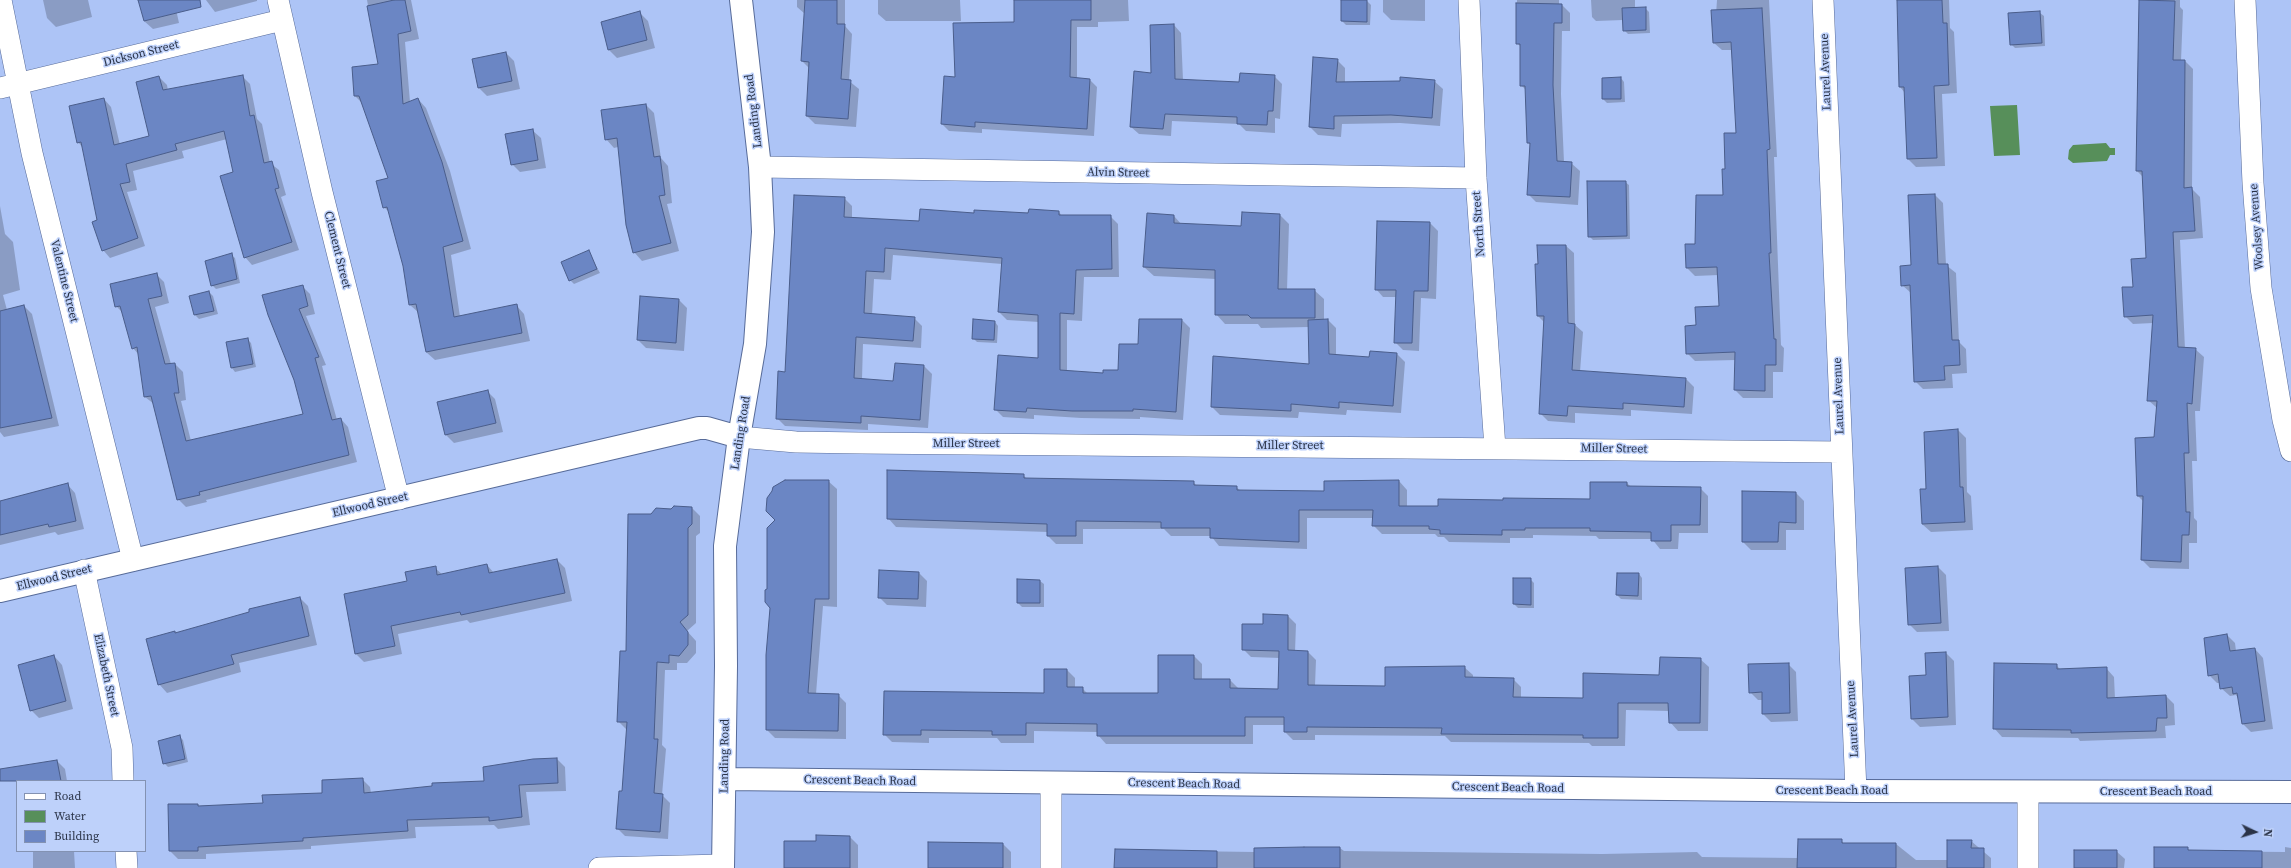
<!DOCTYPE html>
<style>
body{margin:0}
#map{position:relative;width:2291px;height:868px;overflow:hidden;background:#adc4f6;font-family:"Source Serif 4",serif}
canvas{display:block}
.legend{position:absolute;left:16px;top:780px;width:130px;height:72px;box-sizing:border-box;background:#bed1fa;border:1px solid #8392b2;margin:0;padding:5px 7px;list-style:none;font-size:12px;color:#2a3347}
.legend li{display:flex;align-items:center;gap:8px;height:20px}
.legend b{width:20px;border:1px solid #8392b2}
.north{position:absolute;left:2235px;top:812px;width:40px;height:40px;-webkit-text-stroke:3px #bed1fa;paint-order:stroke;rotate:94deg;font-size:11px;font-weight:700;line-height:16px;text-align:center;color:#2a3347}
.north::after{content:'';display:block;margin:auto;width:14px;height:18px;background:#2a3347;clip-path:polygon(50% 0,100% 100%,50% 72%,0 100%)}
</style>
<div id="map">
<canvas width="2291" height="868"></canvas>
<ul class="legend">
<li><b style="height:5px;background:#fff"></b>Road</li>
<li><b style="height:11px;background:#578f5a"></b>Water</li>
<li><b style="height:11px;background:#6b86c4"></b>Building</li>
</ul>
<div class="north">N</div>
</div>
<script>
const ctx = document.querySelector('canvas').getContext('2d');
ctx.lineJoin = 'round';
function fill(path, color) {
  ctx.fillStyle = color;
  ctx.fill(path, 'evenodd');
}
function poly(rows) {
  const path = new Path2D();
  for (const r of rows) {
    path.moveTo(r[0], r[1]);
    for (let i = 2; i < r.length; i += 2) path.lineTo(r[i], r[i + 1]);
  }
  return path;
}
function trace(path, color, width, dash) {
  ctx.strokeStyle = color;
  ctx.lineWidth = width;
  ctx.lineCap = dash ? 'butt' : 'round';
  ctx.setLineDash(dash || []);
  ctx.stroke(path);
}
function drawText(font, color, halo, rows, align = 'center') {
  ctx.font = font + ' "Source Serif 4",serif';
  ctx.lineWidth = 3;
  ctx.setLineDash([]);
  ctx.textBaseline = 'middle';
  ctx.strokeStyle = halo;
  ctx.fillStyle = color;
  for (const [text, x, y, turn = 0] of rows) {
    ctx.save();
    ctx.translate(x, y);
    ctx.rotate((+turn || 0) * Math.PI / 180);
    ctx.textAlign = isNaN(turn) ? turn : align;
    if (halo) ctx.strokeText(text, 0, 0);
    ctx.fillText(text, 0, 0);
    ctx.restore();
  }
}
const water = poly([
 [2017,105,2020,155,1994,156,1990,106],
 [2106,143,2110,148,2115,148,2115,155,2110,155,2107,161,2073,163,2068,159,2069,150,2073,145]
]);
const shadow = poly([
 [43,0,88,0,92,17,56,27,47,18],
 [140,0,174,0,179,23,153,29,144,21],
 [206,0,257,0,257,1,215,12],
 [367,0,411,0,419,39,405,42,410,102,418,99,426,108,450,171,471,249,451,255,460,317,516,305,524,314,530,341,435,360,426,352,419,313,410,305,404,266,389,212,384,207,389,178,363,104,355,96,379,65],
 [797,0,845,0,845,26,852,34,849,81,859,89,856,127,815,124,807,116,810,69,802,61,805,14,797,7],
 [878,0,960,0,961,21,886,21,878,14],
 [1015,0,1128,0,1129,21,1098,22,1098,27,1077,27,1077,79,1090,80,1097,87,1094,136,982,129,982,133,949,131,942,124,956,78,1015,23],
 [1383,0,1425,0,1425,21,1391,20,1383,12],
 [1517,0,1559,0,1559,5,1562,5,1570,13,1570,31,1562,31,1561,94,1564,162,1571,163,1580,171,1578,205,1536,202,1528,194,1531,145,1528,143,1526,90,1521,85,1521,47,1517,43],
 [1591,0,1635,0,1635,9,1645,8,1649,12,1650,33,1628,34,1624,30,1623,20,1596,21,1592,17],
 [1717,0,1769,0,1777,157,1774,157,1781,345,1784,348,1783,372,1773,372,1773,398,1743,398,1735,390,1736,360,1695,361,1687,353,1697,326,1720,307,1719,275,1695,276,1687,268,1686,245,1696,245,1724,196,1726,170,1737,133,1733,50,1722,50,1714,43],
 [1898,0,1949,0,1950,28,1954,32,1957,93,1942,94,1945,166,1916,167,1908,159,1905,93,1900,87],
 [2140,0,2180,0,2180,7,2183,10,2181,61,2185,61,2193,69,2192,189,2200,197,2203,238,2180,240,2185,349,2195,349,2204,357,2200,411,2195,411,2197,461,2192,461,2194,518,2197,521,2197,543,2189,543,2189,569,2150,568,2142,560,2144,502,2138,496,2155,438,2157,408,2148,400,2153,323,2133,324,2125,316,2134,288,2147,259,2143,177,2137,171],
 [1367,1,1371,5,1370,25,1346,25,1342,21],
 [639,12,648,21,655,48,617,58,609,50,602,23],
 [2040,13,2044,16,2045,46,2015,48,2011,44],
 [1174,25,1181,33,1183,80,1240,83,1274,76,1282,84,1280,119,1275,118,1275,133,1246,131,1239,124,1172,121,1171,136,1139,134,1131,127],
 [506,53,514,61,520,89,487,96,479,88],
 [1337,60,1345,68,1345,83,1434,81,1443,89,1440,126,1400,123,1342,124,1341,137,1318,135,1310,127],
 [242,76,250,84,257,119,262,124,270,163,279,170,286,195,281,197,299,250,252,265,245,257,234,173,227,139,182,151,184,158,133,171,137,190,127,192,145,246,110,258,103,250,99,220,83,148,78,142,104,99,111,107,120,145,151,137,159,77,167,85,168,91],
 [1621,78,1624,82,1625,102,1607,103,1603,99],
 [646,105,654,113,661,158,668,166,672,203,667,204,679,251,642,261,634,252,618,147,614,148,606,139],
 [532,130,541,138,546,168,520,172,512,164],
 [1625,182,1629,185,1630,239,1593,240,1589,236],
 [1935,195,1943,203,1946,265,1956,273,1959,342,1966,349,1967,373,1952,374,1953,388,1923,389,1915,381,1911,293,1902,285,1912,266,1909,196],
 [844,198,852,206,852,218,920,222,975,214,1059,212,1062,216,1110,216,1118,224,1119,277,1084,277,1082,321,1067,320,1067,371,1104,374,1119,371,1139,345,1182,320,1190,328,1183,420,1140,417,1140,419,1081,418,1034,415,1034,419,1003,417,995,409,1039,359,1039,322,1007,320,999,312,1002,264,893,255,891,280,874,279,872,315,914,318,922,326,921,348,863,344,862,379,894,382,924,366,932,374,928,428,868,424,868,430,785,426,777,418,786,373],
 [0,206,5,234,13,242,20,290,3,295,7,310,24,306,32,314,59,426,4,437,0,432],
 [1279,214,1289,224,1287,290,1314,290,1324,299,1324,320,1328,320,1336,328,1336,356,1370,358,1397,354,1405,362,1401,413,1347,410,1346,415,1299,412,1298,418,1220,415,1212,407,1310,366,1309,327,1261,328,1258,324,1225,324,1216,314,1216,279,1154,276,1144,267,1174,216,1182,225,1242,227],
 [1378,222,1430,223,1438,231,1436,299,1421,298,1419,351,1403,350,1395,342,1397,297,1383,297,1376,289],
 [1566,246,1574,253,1575,325,1583,332,1580,372,1686,379,1694,387,1692,414,1631,410,1631,416,1575,413,1575,423,1548,421,1540,413,1545,323,1538,316,1539,265],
 [588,251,600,273,574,284,570,280],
 [231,255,235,258,240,283,216,289,212,285],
 [156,274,164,282,169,303,155,307,171,364,175,364,183,372,186,400,181,401,191,441,305,415,295,379,268,315,302,286,310,294,315,314,306,316,326,365,322,366,337,420,341,419,348,427,357,462,206,500,207,502,186,507,178,499,154,404,145,397,139,355,133,348,124,314,116,306],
 [209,292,213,296,218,314,199,319,195,315,190,297],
 [641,297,679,300,687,308,684,351,646,348,638,340],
 [995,322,998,326,997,343,977,342,973,338],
 [247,339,251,343,256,367,235,372,232,368],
 [487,391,495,399,503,432,454,443,446,435,438,402],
 [1958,430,1966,438,1967,492,1971,496,1973,530,1931,532,1922,524,1927,490],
 [1023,475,1027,479,1193,482,1197,486,1236,487,1241,491,1325,492,1399,481,1407,490,1407,507,1439,507,1504,501,1591,500,1627,483,1631,487,1700,488,1708,496,1708,533,1679,533,1678,549,1660,549,1652,539,1599,539,1596,536,1533,535,1533,538,1510,538,1510,543,1449,542,1444,537,1438,537,1435,534,1382,534,1373,525,1374,518,1307,518,1307,549,1219,546,1211,536,1171,536,1164,529,1083,529,1083,544,1056,544,1048,536,1048,532,896,527,888,518],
 [828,481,837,489,837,607,823,606,816,694,838,695,846,703,846,739,775,738,767,730],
 [67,484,75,493,84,529,58,535,55,532,0,545,0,501],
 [1796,493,1804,501,1804,530,1786,530,1786,550,1751,550,1743,542],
 [692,508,700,516,700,533,696,536,696,623,687,631,696,641,696,653,687,663,677,663,677,670,665,670,662,745,666,749,662,795,670,803,668,839,625,836,617,828,623,792,627,730,618,721,627,652,651,515,657,509],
 [557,560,565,568,572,601,470,623,467,620,398,634,402,654,364,662,356,654,408,582,435,568,443,575,487,565,494,573],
 [1938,567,1946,575,1949,631,1917,632,1909,624],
 [919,573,927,581,926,607,887,605,879,597],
 [1639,574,1642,578,1642,600,1621,599,1617,595],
 [1530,579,1534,583,1534,608,1518,608,1514,604],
 [1040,581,1044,584,1044,607,1022,607,1018,603],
 [300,598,308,606,317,645,239,663,241,672,167,693,159,684,175,632,176,634],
 [1288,616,1296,624,1295,652,1308,652,1316,660,1315,686,1386,687,1464,667,1473,675,1473,678,1513,679,1521,687,1521,699,1584,699,1660,677,1700,659,1709,667,1708,731,1678,731,1670,722,1669,711,1626,710,1625,746,1592,746,1589,743,1451,742,1445,736,1315,735,1315,740,1293,740,1285,732,1285,725,1253,725,1253,744,1106,744,1098,735,1098,732,1034,731,1034,743,1001,743,997,738,929,738,929,743,892,742,884,734,1045,694,1045,670,1067,670,1075,678,1075,688,1082,688,1088,694,1159,694,1194,656,1202,664,1202,680,1230,680,1238,688,1279,690,1280,658,1251,657,1243,649,1264,626],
 [2227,635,2235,643,2236,651,2255,649,2263,658,2273,729,2251,732,2243,724,2238,698,2236,695,2230,696,2221,688,2220,683,2217,683,2209,675],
 [1946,653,1954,661,1956,725,1920,727,1912,719,1927,676],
 [54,656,62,665,73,709,39,718,31,710],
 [1788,664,1796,672,1798,721,1771,722,1763,714,1763,700,1758,700,1750,692],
 [2056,665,2061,670,2106,668,2114,677,2115,699,2166,696,2174,704,2175,725,2165,726,2166,738,2080,741,2078,738,2002,737,1994,728],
 [179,736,183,740,188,762,168,767,164,763],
 [557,759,565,767,566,791,526,792,530,825,498,829,494,825,415,827,416,838,311,846,311,849,206,854,206,859,178,859,170,851,198,805,200,807,264,804,323,794,362,779,370,787,371,793,485,782],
 [57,761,65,769,67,781,30,781],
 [850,837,858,845,858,868,785,868,817,842],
 [1841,840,1844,844,1896,844,1916,860,1948,860,1971,841,1991,858,1991,868,1093,868,1115,868,1116,850,1255,852,1304,848,1340,848,1344,851,1602,854,1697,852,1702,857,1798,858],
 [1003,844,1011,852,1011,868,929,868],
 [2285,847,2291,848,2291,868,2155,868,2187,848,2190,851,2285,852],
 [33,851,74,851,75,868,33,868],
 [2116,851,2125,859,2124,868,2075,868]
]);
const building = poly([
 [138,0,200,0,201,7,144,21,138,0],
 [394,0,405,0,411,31,398,34,403,104,418,98,442,162,463,241,443,247,454,317,517,304,522,333,426,352,416,304,409,305,403,266,387,207,383,208,376,181,388,178,359,96,354,96,352,67,378,64,367,6,394,0],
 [805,0,837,0,837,24,845,24,841,79,851,80,848,119,806,116,809,62,801,61,805,0],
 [1014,0,1091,0,1091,20,1071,20,1070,77,1090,79,1087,129,975,122,975,127,941,124,944,76,955,77,953,23,1014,22,1014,0],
 [1341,0,1367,0,1367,22,1341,21,1341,0],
 [1897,0,1942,0,1943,23,1947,23,1949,85,1934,86,1937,158,1907,159,1904,87,1899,87,1897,0],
 [2139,0,2175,1,2173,60,2185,60,2184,188,2192,187,2195,231,2173,232,2178,347,2196,348,2192,404,2187,403,2189,453,2184,453,2186,512,2190,512,2189,535,2182,535,2181,562,2141,560,2143,496,2137,496,2135,438,2154,437,2157,401,2147,401,2153,315,2124,317,2122,287,2133,287,2131,259,2146,258,2142,171,2136,171,2139,0],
 [1516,3,1562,4,1562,23,1554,23,1553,85,1557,161,1572,162,1570,197,1527,195,1530,143,1527,143,1525,86,1520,86,1520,44,1516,44,1516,3],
 [1646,7,1646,30,1623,31,1622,8,1646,7],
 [1762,8,1770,149,1767,150,1771,253,1769,253,1774,339,1776,339,1776,365,1765,365,1765,391,1734,390,1735,352,1686,354,1685,326,1696,325,1695,307,1719,306,1717,267,1686,268,1685,244,1695,244,1696,195,1723,195,1722,169,1725,169,1724,133,1736,133,1731,42,1713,43,1711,10,1762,8],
 [640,11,647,40,608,50,601,22,640,11],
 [2040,11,2042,43,2010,45,2008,13,2040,11],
 [1174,24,1175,79,1239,82,1240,73,1275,75,1273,111,1268,111,1267,125,1237,124,1237,117,1165,114,1163,129,1130,127,1134,71,1151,73,1150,25,1174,24],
 [506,52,512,81,478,88,472,59,506,52],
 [1313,57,1338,59,1336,82,1400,81,1400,77,1435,80,1432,118,1391,115,1334,116,1334,129,1309,127,1313,57],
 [243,75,250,116,254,115,264,163,272,161,279,188,275,189,292,242,244,258,220,176,233,172,224,131,175,144,177,150,126,164,130,182,120,184,138,238,102,251,92,222,97,220,81,142,77,143,69,106,104,98,114,145,149,136,136,82,159,76,163,90,243,75],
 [1621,77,1621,99,1602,99,1602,78,1621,77],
 [646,104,654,157,660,156,665,195,659,196,671,243,633,253,626,225,617,138,605,140,601,110,646,104],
 [533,129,538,160,511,165,505,134,533,129],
 [1587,181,1626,181,1627,236,1588,237,1587,181],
 [1935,194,1938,264,1948,264,1952,340,1959,340,1960,365,1944,366,1945,380,1914,382,1910,285,1901,286,1900,266,1911,265,1908,195,1935,194],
 [794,195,845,197,844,217,919,221,920,209,974,213,974,210,1028,213,1029,209,1059,211,1059,215,1111,215,1112,269,1076,270,1074,314,1060,313,1060,370,1103,373,1103,370,1118,370,1119,344,1138,344,1139,319,1182,319,1176,412,1133,409,1133,411,1072,411,1027,408,1026,412,994,410,998,355,1038,358,1038,315,998,312,1002,258,885,248,884,272,866,271,864,313,915,317,913,341,856,337,854,378,893,381,895,363,924,365,920,420,861,416,861,423,776,419,778,371,785,372,794,195],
 [1242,212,1280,214,1278,289,1315,289,1315,318,1251,318,1248,315,1215,315,1215,270,1143,267,1147,213,1174,215,1174,223,1241,226,1242,212],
 [1377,221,1430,222,1428,291,1414,291,1412,343,1394,343,1396,290,1375,290,1377,221],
 [1537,245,1566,245,1568,323,1575,324,1572,370,1686,378,1684,407,1623,403,1623,409,1568,406,1567,416,1539,414,1544,316,1537,316,1535,264,1538,264,1537,245],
 [589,250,597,269,569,281,561,262,589,250],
 [232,253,237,279,211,286,205,261,232,253],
 [157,273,162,296,148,299,165,364,175,363,179,393,174,393,186,441,303,414,294,380,268,315,262,295,303,285,308,306,299,309,319,357,315,358,332,420,341,418,349,455,199,492,200,495,177,500,151,396,144,397,137,347,132,349,120,306,115,307,110,284,157,273],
 [209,291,214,311,194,315,189,296,209,291],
 [640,296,679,299,676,343,637,340,640,296],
 [24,305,52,418,0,428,0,311,24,305],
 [973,319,995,321,994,340,972,339,973,319],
 [1328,319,1329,354,1369,357,1370,351,1397,353,1393,406,1339,402,1339,408,1291,404,1291,411,1211,407,1213,356,1309,364,1308,320,1328,319],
 [248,338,253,364,231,368,226,342,248,338],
 [488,390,496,423,445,435,437,402,488,390],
 [1958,429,1960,487,1963,487,1965,522,1922,524,1920,489,1926,489,1924,432,1958,429],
 [887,470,1024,474,1024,478,1194,481,1194,485,1237,486,1237,490,1324,491,1324,481,1399,480,1399,506,1438,506,1438,499,1503,500,1503,498,1590,499,1590,482,1627,482,1627,486,1701,487,1700,525,1671,525,1671,541,1651,541,1651,532,1590,531,1590,528,1525,528,1525,530,1502,530,1502,535,1440,534,1440,530,1429,529,1429,526,1372,526,1373,510,1299,510,1299,542,1210,538,1210,528,1161,528,1161,522,1076,521,1076,536,1047,536,1047,524,887,519,887,470],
 [785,480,829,480,829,599,815,599,808,693,839,694,838,731,766,730,766,655,770,608,765,602,765,590,767,589,767,528,775,520,766,511,767,498,772,491,773,487,785,480],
 [68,483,76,521,49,527,48,524,0,535,0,501,68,483],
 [1742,491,1796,492,1796,523,1779,522,1778,542,1742,542,1742,491],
 [674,506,692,507,692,524,688,528,688,615,680,622,688,632,688,645,679,656,669,655,669,663,657,662,654,739,658,739,654,793,663,794,660,832,616,829,619,791,622,791,627,722,617,722,620,651,626,651,628,514,651,514,656,508,671,509,674,506],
 [557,559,565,593,461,615,460,612,391,626,395,646,355,654,344,594,407,581,405,572,436,566,437,575,487,564,489,573,557,559],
 [1938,566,1941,623,1908,625,1905,568,1938,566],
 [879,570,919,572,918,599,878,598,879,570],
 [1617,573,1639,573,1638,596,1616,595,1617,573],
 [1513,578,1531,578,1531,605,1513,604,1513,578],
 [1017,579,1040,580,1040,603,1017,603,1017,579],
 [300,597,309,636,231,655,234,664,158,685,146,639,175,631,175,633,249,612,249,609,300,597],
 [1263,614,1288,615,1288,650,1308,651,1308,685,1385,686,1385,667,1465,666,1465,677,1514,678,1513,697,1583,698,1583,673,1659,675,1660,657,1701,658,1700,723,1669,723,1668,703,1618,703,1618,738,1583,738,1583,735,1441,734,1442,728,1307,727,1307,732,1284,732,1284,717,1245,717,1245,736,1097,736,1097,724,1026,723,1026,735,992,735,992,731,921,730,921,735,883,735,884,691,1044,693,1044,669,1067,669,1067,687,1083,687,1083,693,1158,693,1158,655,1194,655,1194,679,1230,679,1230,688,1278,689,1279,651,1242,650,1242,624,1263,624,1263,614],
 [2227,634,2230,651,2255,648,2265,721,2242,724,2237,693,2233,694,2232,687,2220,689,2218,674,2208,676,2204,638,2227,634],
 [1946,652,1948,717,1911,719,1909,676,1926,675,1925,653,1946,652],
 [54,655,66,701,30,711,18,665,54,655],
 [1789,663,1790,713,1762,714,1762,692,1749,693,1748,664,1789,663],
 [1994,663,2057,664,2057,669,2107,667,2107,698,2166,695,2167,718,2157,718,2156,731,2071,733,2071,730,1993,729,1994,663],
 [180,735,185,759,163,764,158,741,180,735],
 [557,758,558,783,519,785,522,817,489,821,489,817,407,820,408,831,303,838,303,841,198,847,198,851,169,851,168,804,198,804,198,806,263,803,262,795,322,793,322,780,363,778,364,793,432,786,432,783,484,781,483,767,533,759,557,758],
 [57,760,61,781,0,781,0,769,57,760],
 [816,835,850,836,850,868,784,868,784,841,816,841,816,835],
 [1798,839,1842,839,1842,843,1896,843,1896,868,1797,868,1798,839],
 [1947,840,1972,840,1971,848,1984,848,1984,868,1947,868,1947,840],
 [928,842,1003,843,1003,868,928,868,928,842],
 [1304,847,1340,847,1340,868,1254,868,1254,848,1304,847],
 [2154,847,2188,847,2188,850,2262,851,2262,868,2154,868,2154,847],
 [1115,849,1217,851,1217,868,1114,868,1115,849],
 [2074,850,2117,850,2117,868,2074,868,2074,850]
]);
const street = poly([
 [1,0,32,153,133,560],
 [278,0,322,192,399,499],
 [1469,0,1476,178,1495,448],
 [1823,0,1856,791],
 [2245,0,2253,183,2261,288,2283,420,2291,451],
 [0,88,282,20],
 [760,167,1476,178],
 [739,437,796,442,860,443,1841,452],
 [84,570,122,748,123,781],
 [1051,783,1051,868],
 [2028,792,2028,868],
 [126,851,127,868],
 [599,868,723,865]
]);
const secondary = poly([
 [0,591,699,428,707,428,739,437],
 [726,779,1856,791,2291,792],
 [723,868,726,666,725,546,739,437,755,344,763,232,760,167,741,0]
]);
const streetNames = [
 ["Dickson Street",141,54,-14],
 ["Laurel Avenue",1826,72,-92],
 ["Landing Road",754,111,-97],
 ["Alvin Street",1118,173,1],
 ["North Street",1479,224,-94],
 ["Woolsey Avenue",2257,227,-94],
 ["Clement Street",337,250,76],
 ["Valentine Street",64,281,76],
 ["Laurel Avenue",1839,396,-92],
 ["Landing Road",741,433,-81],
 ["Miller Street",966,444],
 ["Miller Street",1290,446],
 ["Miller Street",1614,449,1],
 ["Ellwood Street",370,505,-13],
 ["Ellwood Street",54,578,-14],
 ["Elizabeth Street",106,675,78],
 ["Laurel Avenue",1853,719,-93],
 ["Landing Road",725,756,-89],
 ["Crescent Beach Road",860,781,1],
 ["Crescent Beach Road",1184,784,1],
 ["Crescent Beach Road",1508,788,1],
 ["Crescent Beach Road",1832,791],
 ["Crescent Beach Road",2156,792]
];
fill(water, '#578f5a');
fill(shadow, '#0003');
fill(building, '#6b86c4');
trace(building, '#4a5d8a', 1);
trace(street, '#576b99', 22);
trace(secondary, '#576b99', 24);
trace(street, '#fff', 21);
trace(secondary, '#fff', 22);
drawText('12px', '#2a3347', '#bed1fa', streetNames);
</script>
